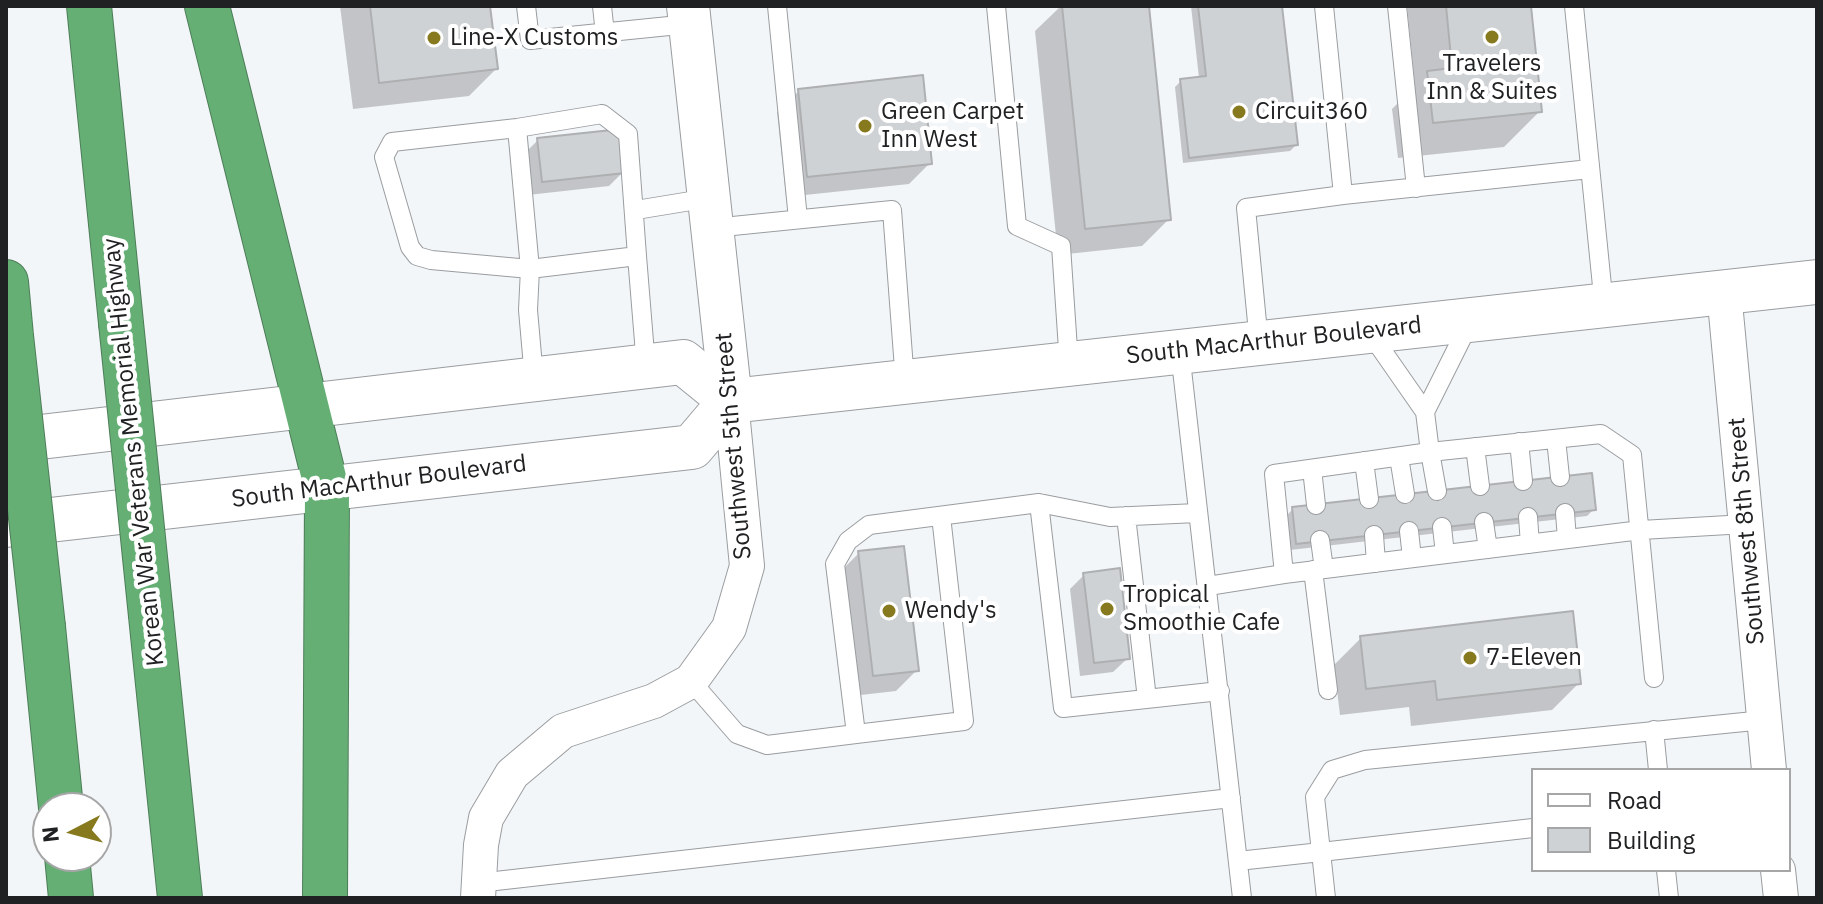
<!DOCTYPE html>
<style>
body{margin:0}
#map{position:relative;width:1823px;height:904px;overflow:hidden;background:#f3f6f9;font-family:"IBM Plex Sans",sans-serif}
canvas{display:block}
.frame{position:absolute;inset:0;border:8px solid #202122;pointer-events:none}
.legend{position:absolute;left:1531px;top:768px;width:260px;height:104px;box-sizing:border-box;background:#fff;border:2px solid #a6a6a7;margin:0;padding:10px 14px;list-style:none;font-size:24px;color:#202122}
.legend li{display:flex;align-items:center;gap:16px;height:40px}
.legend b{width:40px;border:2px solid #a6a6a7}
.north{position:absolute;left:32px;top:792px;width:80px;height:80px;box-sizing:border-box;background:#fff;border:2px solid #a6a6a7;border-radius:50%;rotate:264deg;font-size:22px;font-weight:700;line-height:32px;text-align:center;color:#202122}
.north::after{content:'';display:block;margin:auto;width:28px;height:36px;background:#86791e;clip-path:polygon(50% 0,100% 100%,50% 72%,0 100%)}
</style>
<div id="map">
<canvas width="1823" height="904"></canvas>
<div class="frame"></div>
<ul class="legend">
<li><b style="height:10px;background:#fff"></b>Road</li>
<li><b style="height:22px;background:#cfd2d4"></b>Building</li>
</ul>
<div class="north">N</div>
</div>
<script>
const ctx = document.querySelector('canvas').getContext('2d');
ctx.lineJoin = 'round';
function fill(path, color) {
  ctx.fillStyle = color;
  ctx.fill(path, 'evenodd');
}
function poly(rows) {
  const path = new Path2D();
  for (const r of rows) {
    path.moveTo(r[0], r[1]);
    for (let i = 2; i < r.length; i += 2) path.lineTo(r[i], r[i + 1]);
  }
  return path;
}
function trace(path, color, width, dash) {
  ctx.strokeStyle = color;
  ctx.lineWidth = width;
  ctx.lineCap = dash ? 'butt' : 'round';
  ctx.setLineDash(dash || []);
  ctx.stroke(path);
}
function drawText(font, color, halo, rows, align = 'center') {
  ctx.font = font + ' "IBM Plex Sans",sans-serif';
  ctx.lineWidth = 8;
  ctx.setLineDash([]);
  ctx.textBaseline = 'middle';
  ctx.strokeStyle = halo;
  ctx.fillStyle = color;
  for (const [text, x, y, turn = 0] of rows) {
    ctx.save();
    ctx.translate(x, y);
    ctx.rotate((+turn || 0) * Math.PI / 180);
    ctx.textAlign = isNaN(turn) ? turn : align;
    if (halo) ctx.strokeText(text, 0, 0);
    ctx.fillText(text, 0, 0);
    ctx.restore();
  }
}
const shadow = poly([
 [340,6,488,6,496,69,469,96,353,109],
 [1061,6,1147,6,1169,219,1142,246,1058,255,1035,31],
 [1191,6,1280,6,1296,145,1290,151,1183,163,1175,87,1181,81,1199,78],
 [1407,6,1529,6,1540,111,1504,147,1398,158,1392,109,1415,86],
 [799,91,930,163,909,184,786,197,777,112],
 [538,140,623,172,609,186,528,195,524,154],
 [1293,509,1594,509,1587,516,1290,550,1286,516],
 [859,553,917,670,896,691,852,696,838,574],
 [1084,575,1128,658,1113,672,1080,676,1070,589],
 [1361,638,1579,683,1552,710,1411,726,1409,707,1340,715,1334,665]
]);
const building = poly([
 [370,6,490,6,498,69,379,83,370,6],
 [1062,6,1149,6,1171,220,1085,229,1062,6],
 [1198,6,1282,6,1298,145,1189,158,1180,79,1206,76,1198,6],
 [1446,6,1531,6,1542,112,1433,123,1427,71,1452,68,1446,6],
 [923,75,932,164,807,177,798,89,923,75],
 [621,129,625,173,542,182,537,138,621,129],
 [1592,473,1596,510,1296,544,1292,507,1592,473],
 [904,546,919,671,873,676,858,551,904,546],
 [1120,568,1130,659,1094,663,1083,573,1120,568],
 [1573,611,1581,684,1437,700,1435,681,1366,689,1360,636,1573,611]
]);
const service = poly([
 [526,6,530,40,689,24],
 [602,6,605,34],
 [777,6,798,219],
 [996,6,1017,226,1061,246,1069,364],
 [1397,6,1416,188],
 [1574,6,1604,306],
 [602,114,628,134,637,256,530,269,431,260,417,256,410,247,384,157,392,142,517,128,602,114],
 [517,128,530,269,528,310,534,378],
 [1343,195,1590,169],
 [636,210,709,198],
 [713,228,892,210,905,382],
 [637,256,646,366],
 [1259,343,1246,208,1343,195,1324,6],
 [1180,352,1242,898],
 [1425,412,1470,322],
 [1556,439,1560,477],
 [1519,442,1523,481],
 [1475,447,1480,486],
 [1399,457,1405,494],
 [1364,461,1369,499],
 [1312,469,1316,505],
 [1437,491,1430,452,1601,434,1632,455,1654,678],
 [1039,503,1063,708,1220,691],
 [1565,513,1567,539],
 [1126,516,1147,699],
 [1528,517,1530,544],
 [1484,522,1488,549],
 [1442,527,1445,554],
 [1409,531,1412,558],
 [1374,535,1376,563],
 [1320,540,1324,569],
 [1313,570,1328,690],
 [1284,574,1641,530,1746,524],
 [1208,586,1284,574,1274,474,1430,452,1425,412,1370,333],
 [691,681,737,734,767,745,856,734,835,564,848,541,869,525,1039,503,1110,517,1197,513],
 [1654,730,1658,770],
 [856,734,964,721,941,516],
 [1533,828,1321,852,1315,797,1332,770,1365,760,1764,720],
 [1238,861,1321,852,1326,898],
 [1666,870,1669,898],
 [478,883,1231,798]
]);
const minor = poly([
 [1724,292,1769,770],
 [1778,870,1781,898],
 [478,898,481,845,486,818,512,774,563,731,654,701,691,681,729,628,747,566,731,401]
]);
const tertiary = poly([
 [688,6,731,401]
]);
const secondary = poly([
 [6,441,683,362,731,401],
 [6,525,692,447,731,401,1817,282]
]);
const motorway = poly([
 [89,6,121,323],
 [207,6,327,490,325,898],
 [6,282,11,336],
 [151,616,180,898],
 [43,627,61,808],
 [67,856,71,898]
]);
const motorwayBridge = poly([
 [121,323,151,616],
 [11,336,43,627]
]);
const markers = [
 [1492,37,8,"#86791e"],
 [434,38,8,"#86791e"],
 [1239,112,8,"#86791e"],
 [865,126,8,"#86791e"],
 [1107,609,8,"#86791e"],
 [889,611,8,"#86791e"],
 [1470,658,8,"#86791e"]
];
const poiNames = [
 ["Line-X Customs",450,38],
 ["Travelers",1492,64,"center"],
 ["Inn & Suites",1492,92,"center"],
 ["Green Carpet",881,112],
 ["Inn West",881,140],
 ["Circuit360",1255,112],
 ["Tropical",1123,595],
 ["Smoothie Cafe",1123,623],
 ["Wendy's",905,611],
 ["7-Eleven",1486,658]
];
const streetNames = [
 ["South MacArthur Boulevard",1274,341,-6],
 ["Southwest 5th Street",734,446,-95],
 ["Korean War Veterans Memorial Highway",134,452,-96],
 ["South MacArthur Boulevard",379,482,-7],
 ["Southwest 8th Street",1747,531,-95]
];
fill(shadow, '#0003');
fill(building, '#cfd2d4');
trace(building, '#adafb1', 2);
trace(service, '#9a9d9f', 20);
trace(minor, '#9a9d9f', 36);
trace(tertiary, '#9a9d9f', 44);
trace(secondary, '#9a9d9f', 46);
trace(motorway, '#4d7d58', 46);
trace(service, '#fff', 18);
trace(minor, '#fff', 34);
trace(tertiary, '#fff', 42);
trace(secondary, '#fff', 44);
trace(motorway, '#65af75', 44);
trace(motorwayBridge, '#4d7d58', 46, []);
trace(motorwayBridge, '#65af75', 44);
for (const [x, y, r, color] of markers) {
  const dot = new Path2D();
  dot.arc(x, y, r, 0, 2 * Math.PI);
  ctx.fillStyle = color;
  ctx.fill(dot);
  trace(dot, '#fff', 3);
}
drawText('24px', '#202122', '#fff', poiNames, 'left');
drawText('24px', '#202122', '#fff', streetNames);
</script>
